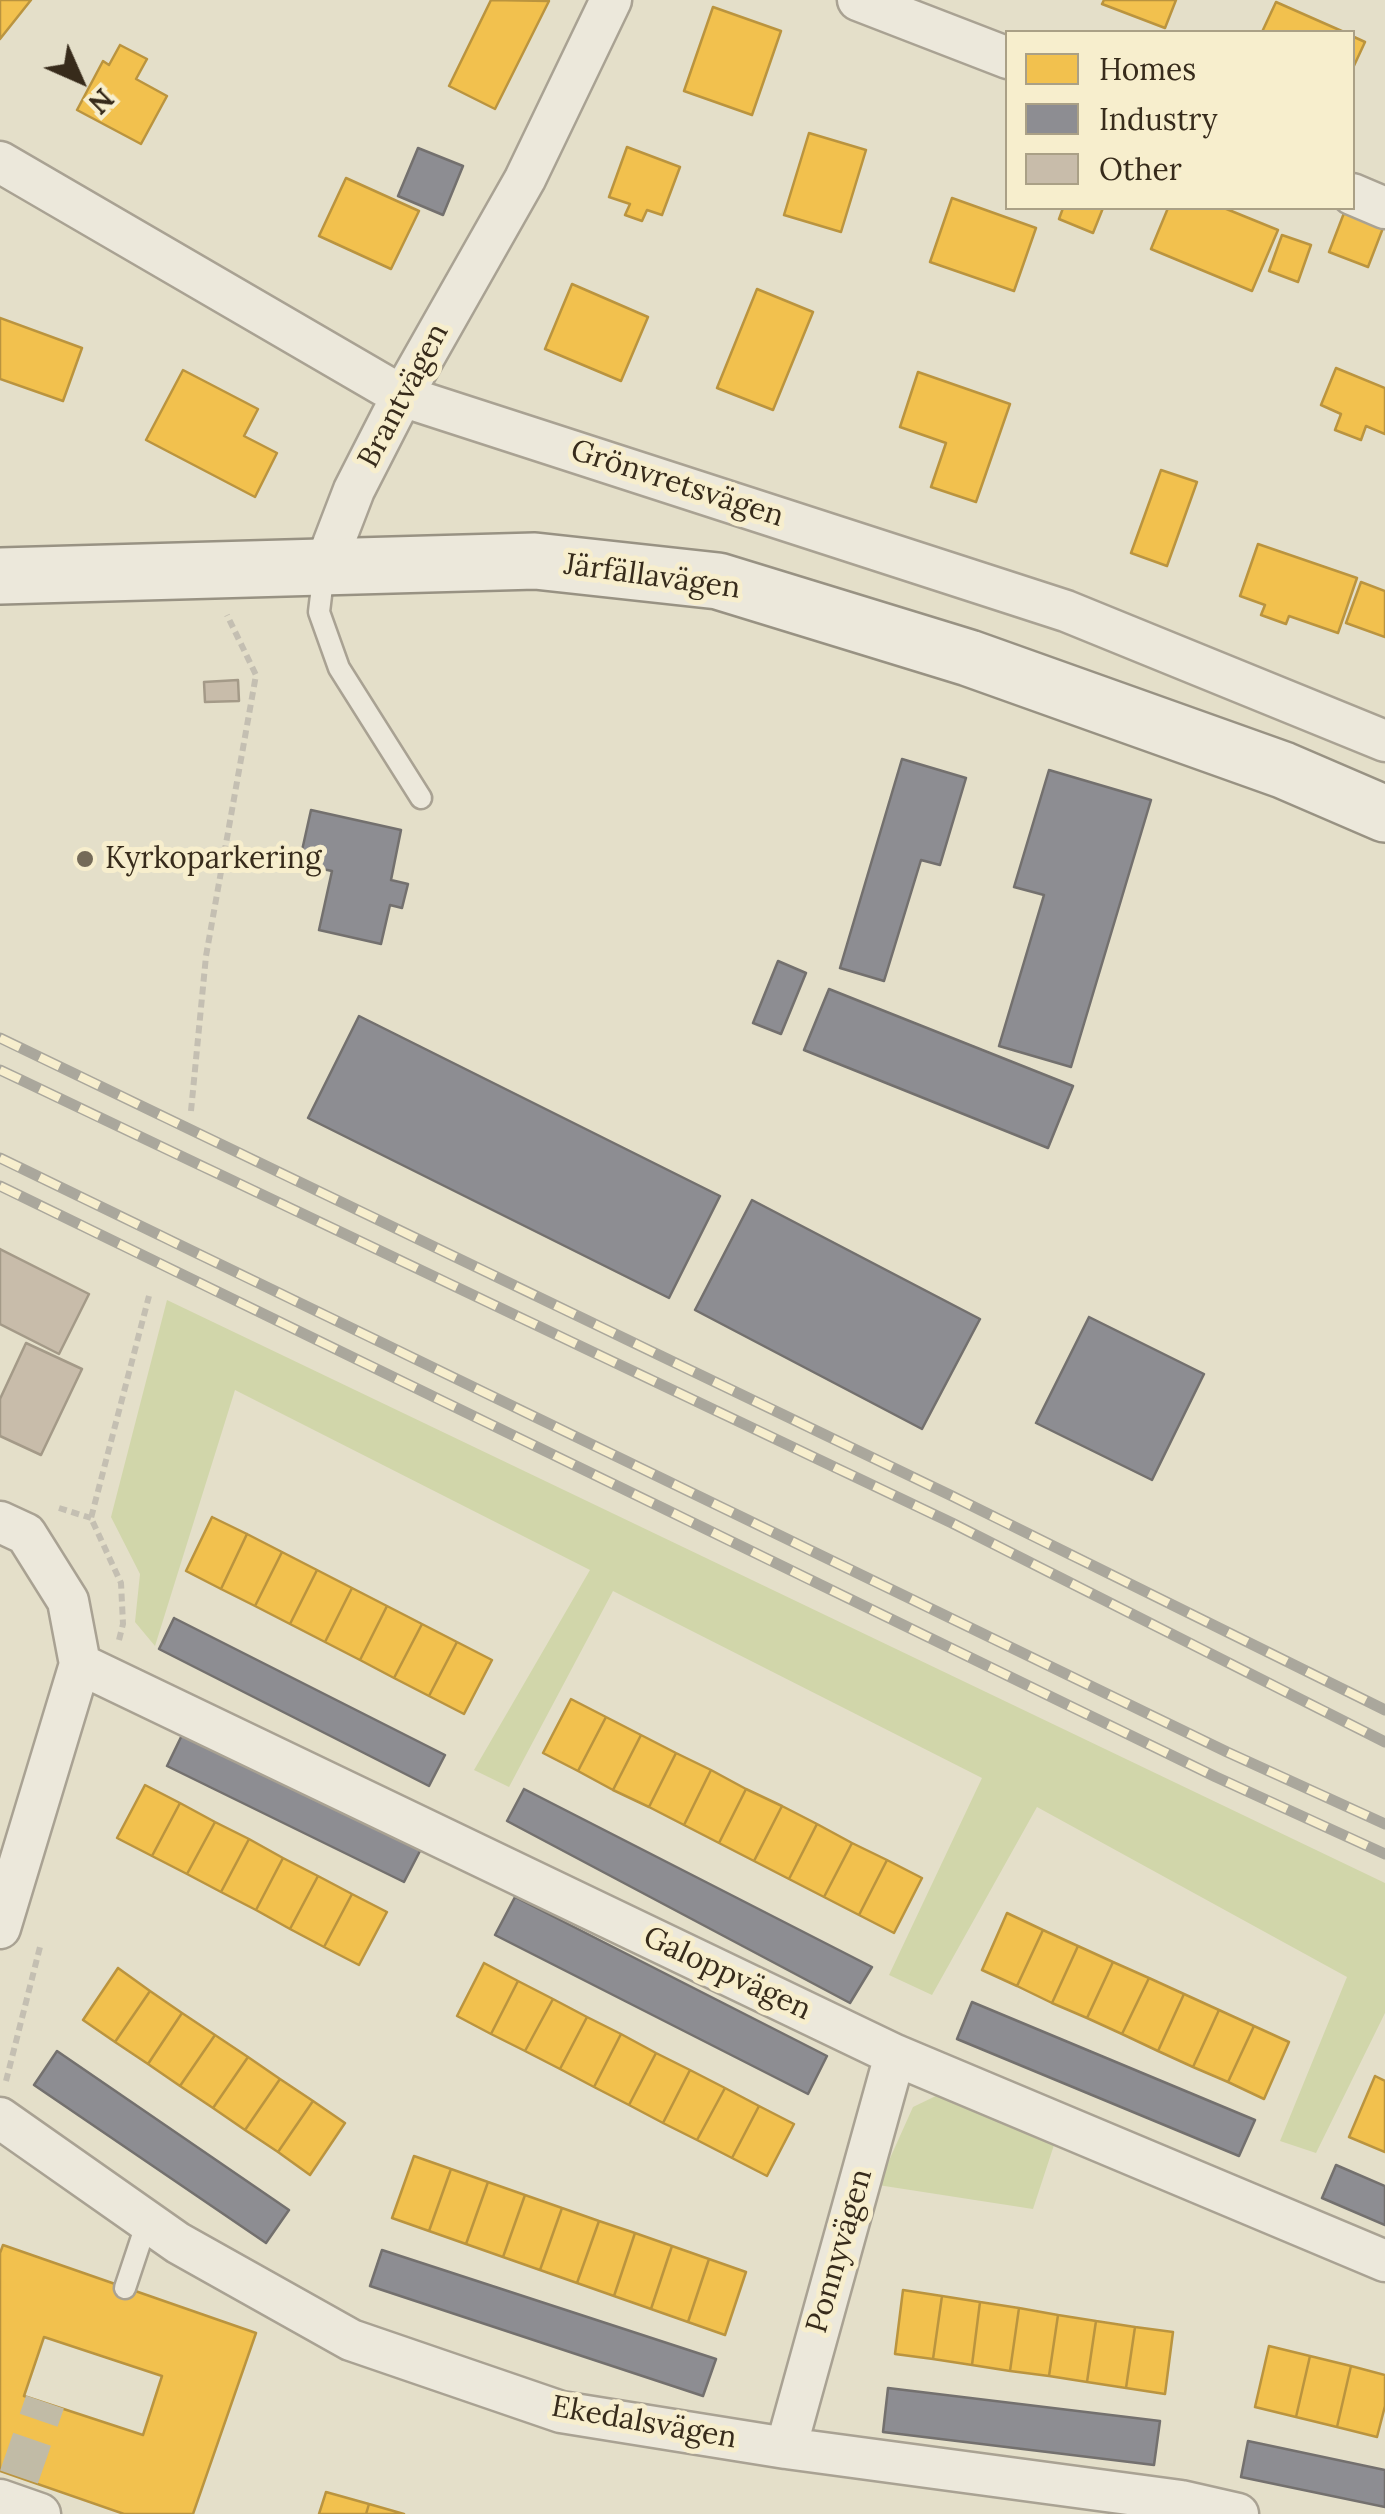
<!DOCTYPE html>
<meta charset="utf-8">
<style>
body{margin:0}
#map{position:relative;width:1385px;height:2514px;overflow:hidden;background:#e4dfc9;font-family:Lora,serif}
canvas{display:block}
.legend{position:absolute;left:1005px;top:30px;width:350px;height:180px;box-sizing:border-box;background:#f7eecd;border:2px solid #aaa086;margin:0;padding:12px 18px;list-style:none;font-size:30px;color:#372b1b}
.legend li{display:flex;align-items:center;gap:20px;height:50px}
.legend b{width:50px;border:2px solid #aaa086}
.north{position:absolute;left:30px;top:30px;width:100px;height:100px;-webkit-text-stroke:8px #f7eecd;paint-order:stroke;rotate:135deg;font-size:28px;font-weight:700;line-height:40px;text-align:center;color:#372b1b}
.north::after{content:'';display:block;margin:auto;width:35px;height:45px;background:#372b1b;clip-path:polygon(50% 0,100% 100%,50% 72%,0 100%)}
</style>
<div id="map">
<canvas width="1385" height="2514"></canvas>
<ul class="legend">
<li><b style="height:28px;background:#f2c14e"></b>Homes</li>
<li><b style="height:28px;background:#8d8d92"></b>Industry</li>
<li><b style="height:28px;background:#c8bcaa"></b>Other</li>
</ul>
<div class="north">N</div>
</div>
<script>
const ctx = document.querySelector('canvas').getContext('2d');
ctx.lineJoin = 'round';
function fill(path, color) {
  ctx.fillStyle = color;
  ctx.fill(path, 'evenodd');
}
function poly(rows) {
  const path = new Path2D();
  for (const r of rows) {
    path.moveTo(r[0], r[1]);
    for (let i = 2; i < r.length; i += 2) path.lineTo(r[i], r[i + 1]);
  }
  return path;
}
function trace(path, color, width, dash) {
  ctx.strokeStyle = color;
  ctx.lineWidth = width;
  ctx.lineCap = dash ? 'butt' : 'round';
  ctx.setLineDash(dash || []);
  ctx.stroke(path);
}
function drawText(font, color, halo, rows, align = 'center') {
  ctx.font = font + ' Lora,serif';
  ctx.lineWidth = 10;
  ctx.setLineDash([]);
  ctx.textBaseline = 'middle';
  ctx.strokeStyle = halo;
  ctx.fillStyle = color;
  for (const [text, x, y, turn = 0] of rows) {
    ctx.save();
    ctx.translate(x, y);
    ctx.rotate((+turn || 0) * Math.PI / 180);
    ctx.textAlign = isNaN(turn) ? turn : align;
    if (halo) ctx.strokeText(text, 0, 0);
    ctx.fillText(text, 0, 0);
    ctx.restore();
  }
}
const green = poly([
 [167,1300,1385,1883,1385,2013,1316,2153,1280,2141,1347,1977,1037,1807,932,1995,889,1975,982,1778,613,1591,509,1787,474,1770,590,1570,235,1390,155,1646,135,1622,140,1574,111,1517],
 [942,2093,1055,2142,1033,2209,878,2185,913,2107]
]);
const homes = poly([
 [0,0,31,0,0,39,0,0],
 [491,0,549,1,495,109,449,86,491,0],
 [1104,0,1176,0,1165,28,1102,4,1104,0],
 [1276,2,1344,32,1262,32,1276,2],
 [713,7,781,31,752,115,684,91,713,7],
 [1352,36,1365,42,1352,70,1352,36],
 [120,45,147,59,136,79,167,96,141,144,77,110,103,61,109,65,120,45],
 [809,133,866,150,841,232,784,215,809,133],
 [627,147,680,167,662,215,647,210,642,221,625,215,630,204,609,197,627,147],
 [346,178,419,211,391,269,319,236,346,178],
 [952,198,1036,228,1014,291,930,262,952,198],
 [1063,208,1103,208,1093,233,1059,219,1063,208],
 [1168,208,1224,208,1278,230,1252,291,1151,249,1168,208],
 [1344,213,1383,228,1368,267,1329,252,1344,213],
 [1282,235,1311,245,1298,282,1269,271,1282,235],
 [572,284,648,317,621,381,545,349,572,284],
 [757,289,813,312,773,410,717,388,757,289],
 [0,318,82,348,63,401,0,379,0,318],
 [1336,368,1385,388,1385,434,1366,426,1361,440,1335,430,1341,414,1321,405,1336,368],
 [183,370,258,409,244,436,277,453,255,497,146,440,183,370],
 [918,372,1010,404,976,502,931,487,946,443,900,427,918,372],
 [1161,470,1197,482,1167,566,1131,553,1161,470],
 [1258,544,1357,578,1338,633,1289,616,1286,624,1261,615,1265,605,1240,596,1258,544],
 [1361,582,1385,591,1385,637,1346,623,1361,582],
 [212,1517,247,1534,221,1589,186,1571,212,1517],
 [247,1534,282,1552,255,1606,221,1589,247,1534],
 [282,1552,317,1570,290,1624,255,1606,282,1552],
 [317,1570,352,1588,325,1642,290,1624,317,1570],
 [352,1588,387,1606,360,1660,325,1642,352,1588],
 [387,1606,422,1624,394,1678,360,1660,387,1606],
 [422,1624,457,1642,429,1696,394,1678,422,1624],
 [457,1642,492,1660,464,1714,429,1696,457,1642],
 [571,1699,606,1717,578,1771,543,1753,571,1699],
 [606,1717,641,1735,613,1790,578,1771,606,1717],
 [641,1735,676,1753,649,1807,613,1790,641,1735],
 [676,1753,711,1770,684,1825,649,1807,676,1753],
 [711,1770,746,1789,719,1843,684,1825,711,1770],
 [145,1785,180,1803,152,1856,117,1838,145,1785],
 [746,1789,782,1806,754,1861,719,1843,746,1789],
 [180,1803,215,1822,187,1874,152,1856,180,1803],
 [782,1806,817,1824,789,1879,754,1861,782,1806],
 [215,1822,249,1839,221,1892,187,1874,215,1822],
 [817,1824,852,1843,824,1897,789,1879,817,1824],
 [249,1839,283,1858,256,1910,221,1892,249,1839],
 [852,1843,887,1860,859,1915,824,1897,852,1843],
 [283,1858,318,1876,290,1929,256,1910,283,1858],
 [887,1860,922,1878,894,1933,859,1915,887,1860],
 [318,1876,352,1894,324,1947,290,1929,318,1876],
 [352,1894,387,1912,359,1965,324,1947,352,1894],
 [1007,1913,1043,1930,1017,1986,982,1970,1007,1913],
 [1043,1930,1078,1946,1052,2003,1017,1986,1043,1930],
 [1078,1946,1113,1962,1087,2018,1052,2003,1078,1946],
 [1113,1962,1149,1978,1122,2034,1087,2018,1113,1962],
 [484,1963,518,1981,491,2034,457,2016,484,1963],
 [118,1968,150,1991,115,2042,83,2020,118,1968],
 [1149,1978,1184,1994,1158,2051,1122,2034,1149,1978],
 [518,1981,553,1999,525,2051,491,2034,518,1981],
 [150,1991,182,2013,148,2064,115,2042,150,1991],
 [1184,1994,1219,2010,1193,2067,1158,2051,1184,1994],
 [553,1999,587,2017,560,2069,525,2051,553,1999],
 [1219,2010,1254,2026,1228,2082,1193,2067,1219,2010],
 [182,2013,215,2035,180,2086,148,2064,182,2013],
 [587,2017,621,2034,594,2087,560,2069,587,2017],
 [1254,2026,1289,2042,1264,2099,1228,2082,1254,2026],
 [621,2034,656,2053,629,2105,594,2087,621,2034],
 [215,2035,248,2057,213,2108,180,2086,215,2035],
 [656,2053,690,2070,663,2123,629,2105,656,2053],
 [248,2057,280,2079,245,2130,213,2108,248,2057],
 [690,2070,725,2088,697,2140,663,2123,690,2070],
 [1375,2076,1385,2081,1385,2152,1349,2137,1375,2076],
 [280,2079,313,2101,278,2152,245,2130,280,2079],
 [725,2088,759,2106,732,2158,697,2140,725,2088],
 [313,2101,345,2123,310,2175,278,2152,313,2101],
 [759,2106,794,2124,767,2176,732,2158,759,2106],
 [414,2156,451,2169,429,2231,392,2218,414,2156],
 [451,2169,488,2182,466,2244,429,2231,451,2169],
 [488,2182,525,2195,503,2257,466,2244,488,2182],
 [525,2195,562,2208,540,2270,503,2257,525,2195],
 [562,2208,599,2221,577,2283,540,2270,562,2208],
 [599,2221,635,2233,614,2296,577,2283,599,2221],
 [635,2233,672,2246,651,2309,614,2296,635,2233],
 [3,2245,256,2333,193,2514,124,2514,0,2471,0,2253,3,2245],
 [44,2337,162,2376,143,2435,24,2396,44,2337],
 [672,2246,709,2259,688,2322,651,2309,672,2246],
 [709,2259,746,2272,725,2335,688,2322,709,2259],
 [903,2290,942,2296,933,2359,895,2354,903,2290],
 [942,2296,980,2302,972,2365,933,2359,942,2296],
 [980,2302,1019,2308,1010,2371,972,2365,980,2302],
 [1019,2308,1058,2315,1049,2376,1010,2371,1019,2308],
 [1058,2315,1096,2321,1087,2382,1049,2376,1058,2315],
 [1096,2321,1135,2327,1126,2388,1087,2382,1096,2321],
 [1135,2327,1173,2332,1165,2394,1126,2388,1135,2327],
 [1269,2346,1310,2356,1296,2417,1255,2407,1269,2346],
 [1310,2356,1351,2366,1337,2427,1296,2417,1310,2356],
 [1351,2366,1385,2375,1385,2406,1377,2437,1337,2427,1351,2366],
 [326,2492,369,2504,366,2514,319,2514,326,2492],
 [369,2504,404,2514,366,2514,369,2504]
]);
const industry = poly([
 [418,148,463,166,443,215,398,196,418,148],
 [902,759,966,778,940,865,921,860,884,981,840,968,902,759],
 [1049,770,1151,800,1071,1067,999,1046,1044,895,1014,887,1049,770],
 [311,810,401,830,391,880,408,884,402,908,390,905,381,944,319,930,332,871,299,864,311,810],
 [778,961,806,973,781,1034,753,1023,778,961],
 [829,989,1073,1086,1048,1148,804,1050,829,989],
 [359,1016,720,1196,669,1298,308,1118,359,1016],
 [752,1200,980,1319,922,1429,695,1310,752,1200],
 [1089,1317,1204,1374,1152,1480,1036,1423,1089,1317],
 [174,1618,445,1755,429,1786,159,1649,174,1618],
 [183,1733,421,1849,404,1882,167,1766,183,1733],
 [524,1789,872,1967,850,2003,507,1821,524,1789],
 [515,1897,827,2056,808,2094,495,1935,515,1897],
 [972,2002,1255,2120,1239,2156,957,2039,972,2002],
 [57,2051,289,2210,266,2243,34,2085,57,2051],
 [1336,2165,1385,2186,1385,2225,1322,2198,1336,2165],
 [382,2250,716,2359,703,2396,370,2286,382,2250],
 [888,2388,1160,2421,1154,2465,883,2432,888,2388],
 [1248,2441,1385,2470,1385,2507,1241,2477,1248,2441]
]);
const building = poly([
 [238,680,239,701,205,702,204,682,238,680],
 [0,1249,89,1294,59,1354,0,1324,0,1249],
 [26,1343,82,1369,41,1455,0,1436,0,1399,26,1343]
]);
const streetTunnel = poly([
 [19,2477,45,2402]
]);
const path = poly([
 [191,1111,206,956,256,675,227,615],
 [59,1508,91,1518],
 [119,1640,123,1624,121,1583,91,1518,149,1296],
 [6,2081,41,1943]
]);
const lane = poly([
 [324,570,319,612,339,668,421,798],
 [125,2288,147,2222]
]);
const street = poly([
 [858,0,1008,58],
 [0,162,402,396,1066,611,1385,741],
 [1352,194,1385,208],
 [324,568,354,490,402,396,525,179,611,0],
 [0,1522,26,1534,68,1601,80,1664,0,1928],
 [80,1664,895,2055,1385,2261],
 [0,2118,178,2243,351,2340,561,2412,786,2448,1181,2501,1238,2514],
 [786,2448,895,2055],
 [0,2500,40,2514]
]);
const secondary = poly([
 [0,576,535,561,718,581,969,658,1283,770,1385,814]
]);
const rail = poly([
 [0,1038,952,1496,1385,1710],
 [0,1070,952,1523,1385,1742],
 [0,1158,1227,1752,1385,1824],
 [0,1186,1216,1777,1385,1854]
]);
const markers = [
 [85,859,10,"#746a58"]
];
const streetNames = [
 ["Brantvägen",404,396,-62],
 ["Grönvretsvägen",677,484,18],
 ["Järfällavägen",652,577,8],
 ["Galoppvägen",727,1974,25],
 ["Ponnyvägen",840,2251,-74],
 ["Ekedalsvägen",644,2423,10]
];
const poiNames = [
 ["Kyrkoparkering",105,859]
];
fill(green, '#d1d6aa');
fill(homes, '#f2c14e');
trace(homes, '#ba943f', 2.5);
fill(industry, '#8d8d92');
trace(industry, '#73706e', 2.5);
fill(building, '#c8bcaa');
trace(building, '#a49a88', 2.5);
trace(streetTunnel, '#c1bba6', 40, [40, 20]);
trace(lane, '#a9a293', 25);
trace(street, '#a9a293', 45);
trace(secondary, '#989283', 60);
trace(path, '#c4bfb2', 6, [8, 5]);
trace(lane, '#ece8db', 20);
trace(street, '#ece8db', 40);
trace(secondary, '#ece8db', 55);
trace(rail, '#aaa79c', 11);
trace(rail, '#f7eecd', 8, [22]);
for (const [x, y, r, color] of markers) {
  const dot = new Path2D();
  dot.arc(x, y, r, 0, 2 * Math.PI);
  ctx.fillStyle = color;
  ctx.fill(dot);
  trace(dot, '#f7eecd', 4);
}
drawText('30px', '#372b1b', '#f7eecd', streetNames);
drawText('30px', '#372b1b', '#f7eecd', poiNames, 'left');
</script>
